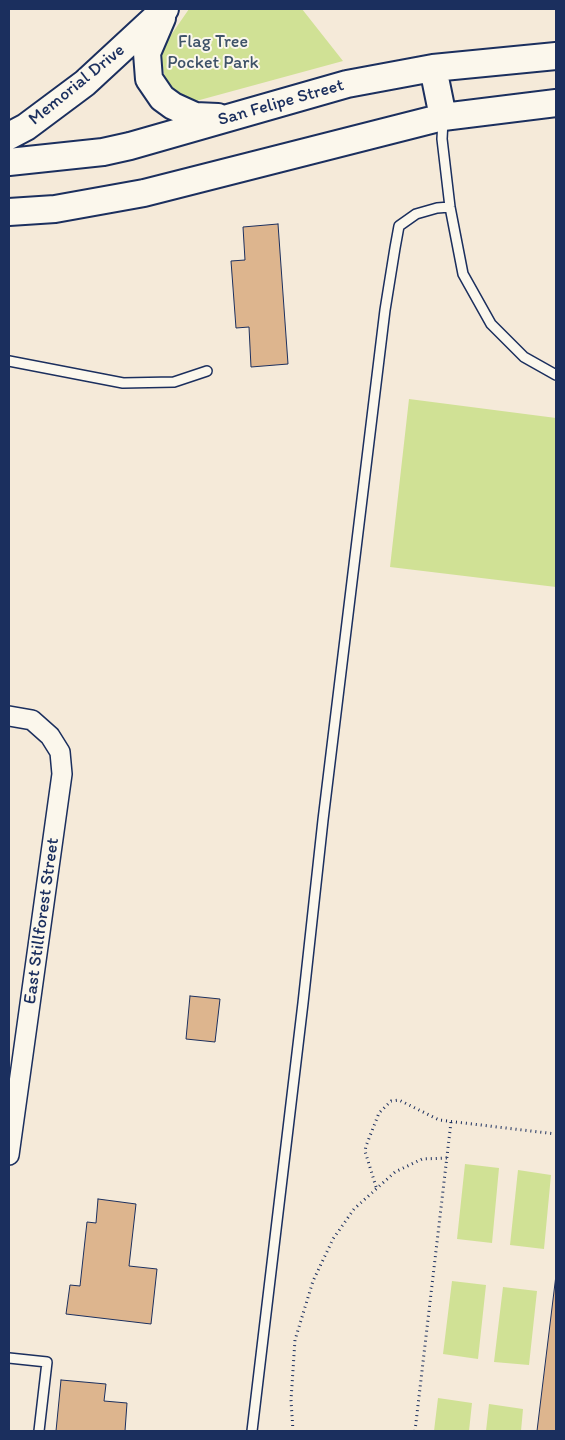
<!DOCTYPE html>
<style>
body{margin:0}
#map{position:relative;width:565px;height:1440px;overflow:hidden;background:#f5ead9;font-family:Itim,sans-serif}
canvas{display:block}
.frame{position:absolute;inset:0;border:10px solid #1b2f5e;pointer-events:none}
</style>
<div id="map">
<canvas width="565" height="1440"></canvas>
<div class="frame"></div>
</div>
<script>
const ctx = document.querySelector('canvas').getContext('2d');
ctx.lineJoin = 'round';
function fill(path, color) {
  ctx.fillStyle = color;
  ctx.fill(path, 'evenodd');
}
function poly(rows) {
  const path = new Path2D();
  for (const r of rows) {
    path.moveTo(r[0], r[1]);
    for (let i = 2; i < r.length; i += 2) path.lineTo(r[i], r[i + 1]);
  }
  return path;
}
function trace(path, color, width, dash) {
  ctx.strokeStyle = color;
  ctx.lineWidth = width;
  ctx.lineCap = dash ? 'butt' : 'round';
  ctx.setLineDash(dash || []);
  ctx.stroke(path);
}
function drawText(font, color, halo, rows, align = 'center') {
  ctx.font = font + ' Itim,sans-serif';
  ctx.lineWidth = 4;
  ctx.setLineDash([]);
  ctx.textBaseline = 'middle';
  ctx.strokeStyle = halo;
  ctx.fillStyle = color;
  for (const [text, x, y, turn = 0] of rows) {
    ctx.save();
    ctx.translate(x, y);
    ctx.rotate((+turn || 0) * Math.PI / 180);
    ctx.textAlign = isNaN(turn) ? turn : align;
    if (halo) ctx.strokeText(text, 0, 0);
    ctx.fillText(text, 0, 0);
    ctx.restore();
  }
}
const green = poly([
 [189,9,302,9,343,61,185,104,165,79,160,51],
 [409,399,556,418,556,587,390,567],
 [465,1164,499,1168,492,1243,457,1239],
 [518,1170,551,1175,544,1249,510,1245],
 [452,1281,486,1285,478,1359,443,1354],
 [503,1287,537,1291,529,1365,494,1362],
 [438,1398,472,1403,469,1431,434,1431],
 [489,1404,523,1409,521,1431,486,1431]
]);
const building = poly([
 [278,224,288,364,251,367,249,327,236,328,231,261,245,260,243,227,278,224],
 [190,996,220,999,215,1042,186,1039,190,996],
 [98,1199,136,1204,129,1266,157,1269,151,1324,66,1314,70,1285,80,1286,87,1222,96,1223,98,1199],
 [556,1275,556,1431,537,1431,556,1275],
 [61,1380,106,1384,104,1401,127,1403,125,1431,56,1431,61,1380]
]);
const path = poly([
 [376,1187,365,1151,366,1146,379,1113,391,1101,399,1100,439,1120,556,1134],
 [293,1431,291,1400,295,1340,313,1281,333,1239,354,1209,395,1172,422,1159,447,1158],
 [415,1431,451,1122]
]);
const lane = poly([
 [443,120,442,139,450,207,463,274,491,324,524,357,556,375],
 [9,361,123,383,174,382,207,371],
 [9,1358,47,1362,39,1431],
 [252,1431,303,1003,323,820,385,310,395,248,399,226,416,214,437,208,450,207]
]);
const street = poly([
 [9,716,32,720,50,736,60,752,62,774,9,1155]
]);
const secondary = poly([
 [162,18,147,53,149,79,162,98,173,106,195,116,218,117],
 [433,68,443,117],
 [9,136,26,127,85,83,165,9],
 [9,162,103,152,130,146,347,84,433,68,556,56],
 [9,212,55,209,144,193,443,117,556,103]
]);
const parkNames = [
 ["Flag Tree",213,42],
 ["Pocket Park",213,63]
];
const streetNames = [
 ["Memorial Drive",77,85,-39],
 ["San Felipe Street",281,103,-16],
 ["East Stillforest Street",42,921,-82]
];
fill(green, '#d0e195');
fill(building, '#ddb58e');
trace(building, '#1b2f5e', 1);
trace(lane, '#1b2f5e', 12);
trace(street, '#1b2f5e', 22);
trace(secondary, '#1b2f5e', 30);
trace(path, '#1b2f5e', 3, [1, 4]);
trace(lane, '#fbf7ec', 9);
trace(street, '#fbf7ec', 19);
trace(secondary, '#fbf7ec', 26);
drawText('18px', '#3f5369', '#fbf7ec', parkNames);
drawText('18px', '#1b2f5e', '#fbf7ec', streetNames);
</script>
